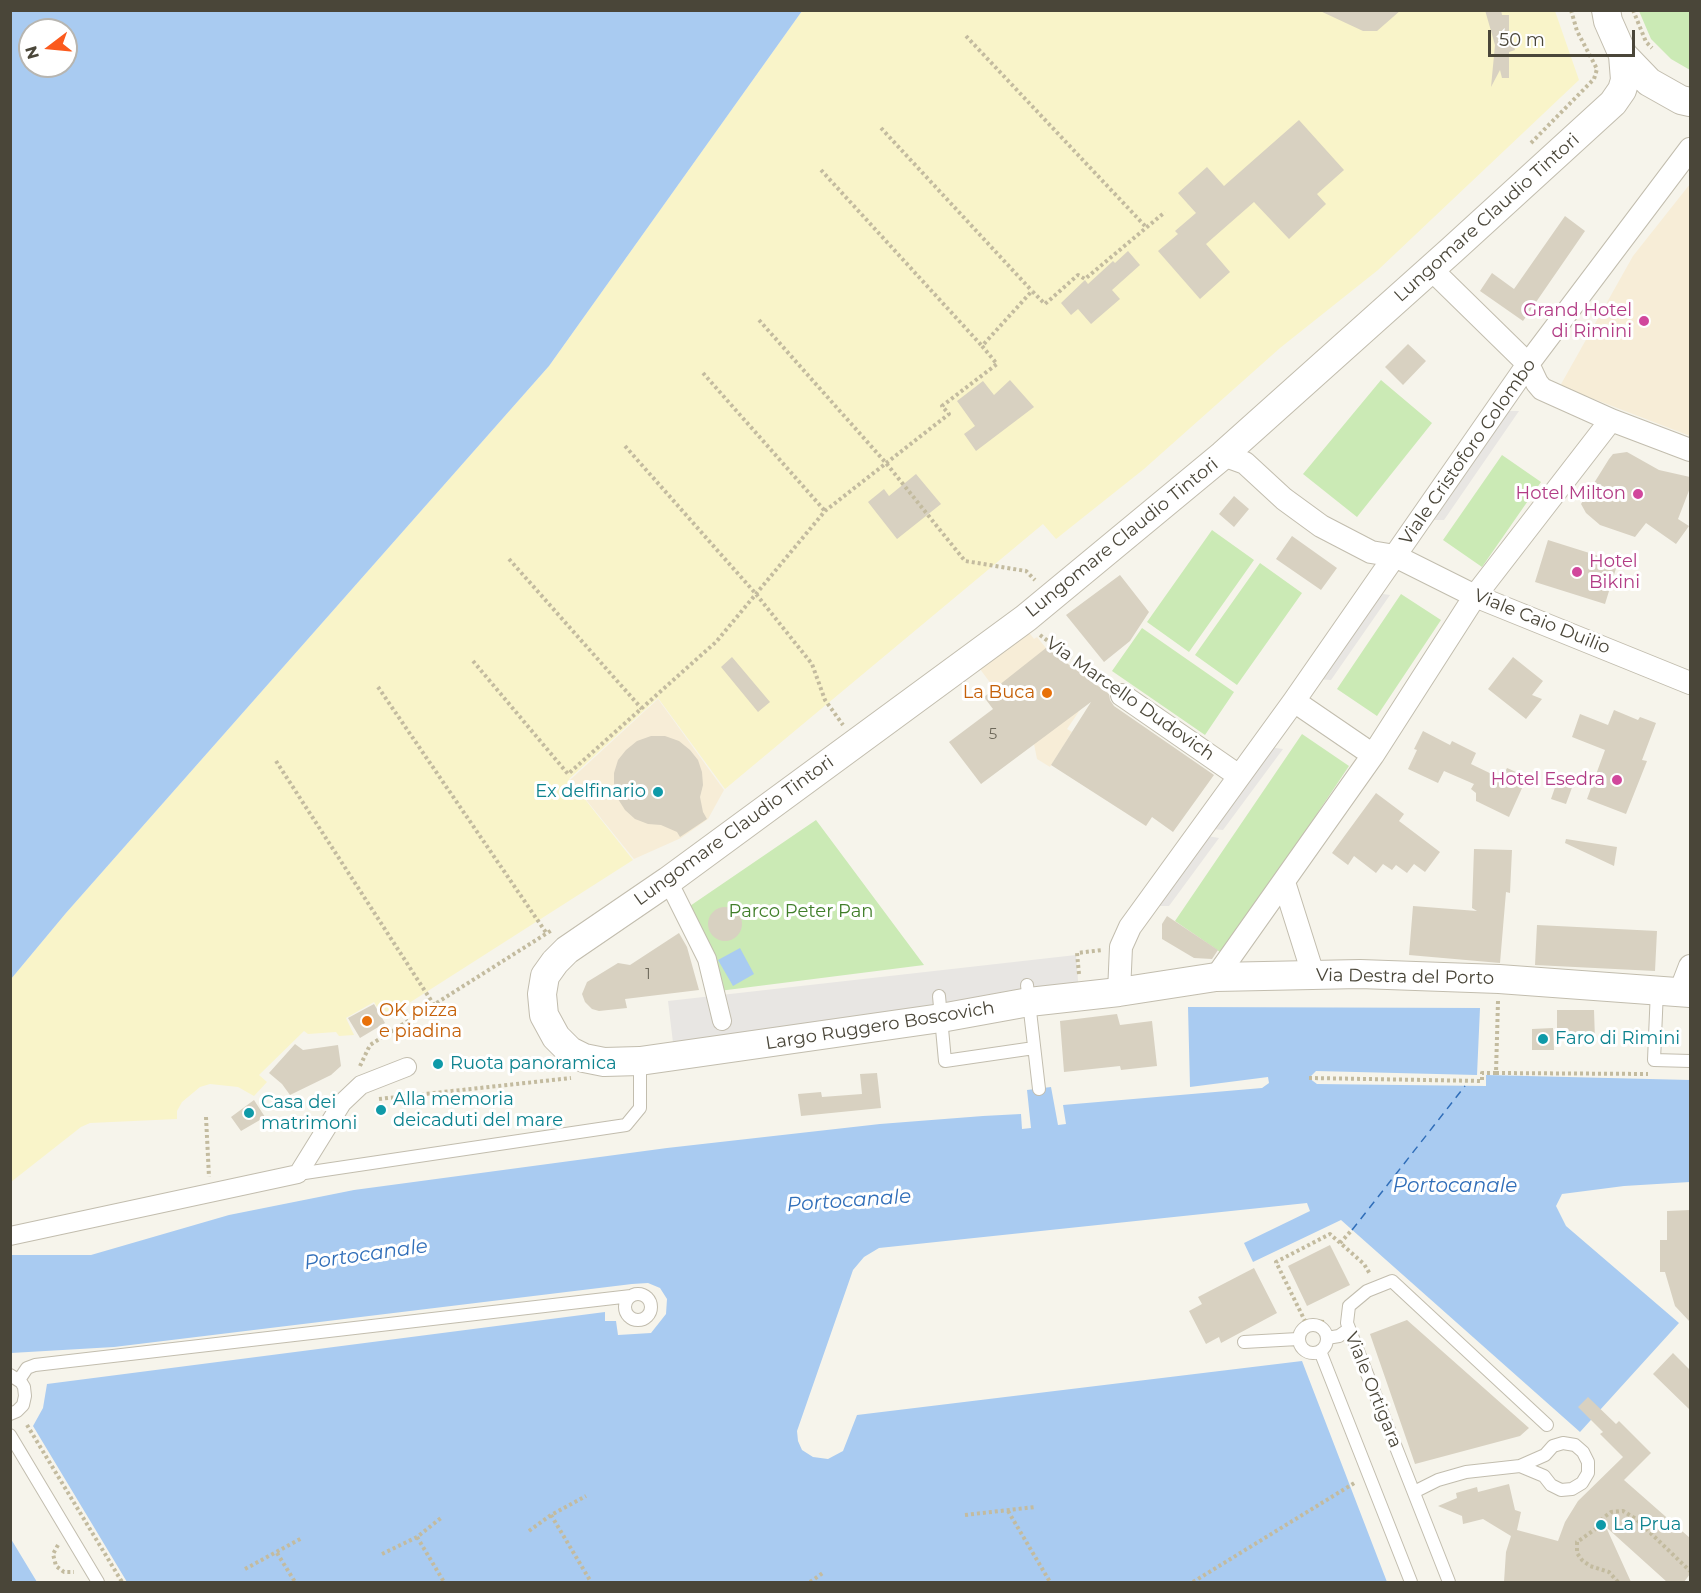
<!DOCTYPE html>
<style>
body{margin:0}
#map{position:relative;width:1701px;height:1593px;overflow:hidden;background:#f6f4eb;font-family:Montserrat,sans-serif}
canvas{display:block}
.frame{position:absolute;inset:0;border:12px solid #4a4639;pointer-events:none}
.north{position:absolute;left:18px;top:18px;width:60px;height:60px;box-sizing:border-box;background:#fff;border:2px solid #b7b5b0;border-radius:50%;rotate:254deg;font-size:16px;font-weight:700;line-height:24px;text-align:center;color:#4a4639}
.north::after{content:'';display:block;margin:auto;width:21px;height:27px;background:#fb5a1e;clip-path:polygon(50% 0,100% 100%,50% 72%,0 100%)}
.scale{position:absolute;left:1488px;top:30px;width:147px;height:27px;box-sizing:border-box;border:3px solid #4a4639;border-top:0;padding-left:8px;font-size:18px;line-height:21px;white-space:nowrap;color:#4a4639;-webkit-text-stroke:4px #fff;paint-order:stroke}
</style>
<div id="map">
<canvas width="1701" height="1593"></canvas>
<div class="frame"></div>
<div class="north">N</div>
<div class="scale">50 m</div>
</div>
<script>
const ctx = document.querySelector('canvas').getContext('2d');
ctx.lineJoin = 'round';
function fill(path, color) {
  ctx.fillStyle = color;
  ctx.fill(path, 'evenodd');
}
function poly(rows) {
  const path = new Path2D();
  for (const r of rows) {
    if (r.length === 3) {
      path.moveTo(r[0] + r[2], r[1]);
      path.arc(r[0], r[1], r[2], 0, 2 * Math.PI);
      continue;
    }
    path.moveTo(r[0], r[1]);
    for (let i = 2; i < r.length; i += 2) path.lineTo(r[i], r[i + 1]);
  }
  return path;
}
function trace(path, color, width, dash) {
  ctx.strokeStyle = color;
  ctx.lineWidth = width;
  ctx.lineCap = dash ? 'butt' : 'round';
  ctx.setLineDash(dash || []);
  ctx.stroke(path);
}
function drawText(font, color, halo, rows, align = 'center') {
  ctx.font = font + ' Montserrat,sans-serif';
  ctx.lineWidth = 6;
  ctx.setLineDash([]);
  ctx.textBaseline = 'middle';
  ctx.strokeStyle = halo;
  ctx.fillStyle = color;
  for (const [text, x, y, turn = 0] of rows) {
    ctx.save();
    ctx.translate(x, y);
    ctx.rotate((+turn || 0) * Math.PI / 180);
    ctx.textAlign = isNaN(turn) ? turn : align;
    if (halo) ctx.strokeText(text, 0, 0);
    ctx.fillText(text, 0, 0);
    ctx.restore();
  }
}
const commercial = poly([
 [1690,184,1690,436,1560,386,1633,256],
 [1025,627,1034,639,1037,637,1046,648,1097,685,1067,729,1072,732,1050,767,1037,759,1034,744,1035,743,977,665],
 [658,699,724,790,708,819,681,838,634,859,570,780]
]);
const green = poly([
 [1639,11,1690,11,1690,70,1671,59,1651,39],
 [1381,380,1432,423,1357,517,1303,474],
 [1502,455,1541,482,1482,567,1443,540],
 [1212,530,1254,560,1189,652,1147,622],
 [1260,563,1302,593,1237,685,1195,655],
 [1401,594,1441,620,1377,716,1337,689],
 [1142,628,1234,692,1205,735,1112,671],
 [1302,734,1349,766,1223,954,1175,921],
 [816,820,924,965,719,991,687,908]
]);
const sand = poly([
 [802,11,1555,11,1579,80,1378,270,1280,348,1144,469,1056,539,1043,524,725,789,658,698,569,779,633,860,384,1019,374,1002,346,1018,354,1035,339,1036,336,1032,308,1034,304,1031,259,1075,267,1082,254,1096,238,1087,210,1084,200,1087,182,1102,177,1111,177,1119,90,1123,81,1127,11,1182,11,979,66,913,549,366]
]);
const parking = poly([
 [1508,411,1519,411,1444,520,1429,520],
 [1376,593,1390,595,1331,680,1315,679],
 [1269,747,1283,749,1223,830,1213,829],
 [1207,836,1219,838,1169,906,1153,906],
 [1076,955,1079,993,674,1051,668,1001]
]);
const water = poly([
 [11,10,802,11,549,366,66,913,11,979],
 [30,30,66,30,66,66,30,66],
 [740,948,754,974,733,986,718,960],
 [1188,1007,1480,1008,1477,1075,1316,1071,1309,1078,1317,1084,1486,1086,1486,1075,1690,1080,1690,1182,1624,1186,1562,1194,1556,1206,1566,1226,1679,1323,1580,1432,1341,1220,1253,1262,1244,1243,1310,1211,1307,1203,879,1248,864,1257,853,1270,797,1431,798,1441,802,1450,813,1457,828,1459,843,1451,857,1415,1302,1361,1387,1582,127,1582,33,1426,43,1408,47,1384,605,1312,605,1321,616,1321,618,1335,651,1333,666,1314,667,1299,660,1288,648,1283,632,1284,114,1347,11,1353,11,1255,91,1255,229,1215,354,1190,667,1148,880,1124,983,1116,1021,1114,1022,1129,1031,1128,1027,1090,1051,1087,1058,1125,1066,1124,1063,1105,1262,1088,1269,1083,1268,1077,1190,1087],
 [11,1539,37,1582,11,1582]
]);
const ferry = poly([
 [1352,1230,1465,1086]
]);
const building = poly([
 [1318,10,1401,10,1377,31,1363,31],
 [1485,10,1501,10,1502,15,1509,15,1509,32,1515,50,1509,52,1509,78,1502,78,1500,70,1491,87,1495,45],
 [1299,120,1344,170,1317,194,1326,204,1289,239,1254,202,1206,244,1230,272,1200,299,1158,251,1178,234,1175,231,1196,213,1178,193,1207,167,1224,186],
 [1565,216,1585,231,1523,321,1480,291,1492,273,1514,289],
 [1128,251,1140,265,1112,290,1120,299,1091,324,1078,309,1071,315,1061,303,1085,280,1088,284,1113,261,1115,263],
 [1408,344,1426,361,1403,385,1385,367],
 [1010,380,1034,407,976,451,964,434,975,426,957,401,983,381,994,395],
 [1627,452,1659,470,1690,477,1690,488,1678,519,1689,526,1676,544,1646,523,1635,537,1600,525,1586,513,1581,504,1609,459,1613,454],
 [916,474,941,504,897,539,868,502,884,489,889,496],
 [1234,496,1249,509,1234,527,1219,514],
 [1292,536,1337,568,1321,590,1276,559],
 [1548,540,1618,562,1605,604,1535,582],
 [1120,575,1149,612,1130,641,1104,662,1066,615],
 [1046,648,1109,694,1110,700,1114,706,1214,775,1173,832,1152,817,1146,826,1051,765,1091,702,981,784,949,742,993,709,984,697],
 [732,657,770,702,758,712,721,667],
 [1513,657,1543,681,1532,695,1542,699,1526,719,1488,689],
 [1614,710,1638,720,1640,717,1656,723,1642,760,1647,761,1626,814,1587,799,1605,750,1572,737,1580,714,1608,725],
 [1423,731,1450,745,1452,741,1476,753,1471,764,1502,779,1507,768,1527,777,1509,817,1476,801,1476,793,1471,789,1474,784,1444,771,1438,783,1408,769,1417,750,1414,749],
 [651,736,665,736,679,741,690,750,698,760,702,772,703,785,700,797,703,812,707,819,680,837,677,832,661,825,648,824,635,819,625,810,618,799,614,786,614,773,618,760,626,750,637,741],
 [1559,776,1574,782,1566,804,1551,799],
 [1376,793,1404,814,1399,821,1440,852,1425,872,1414,864,1407,873,1396,865,1392,870,1383,864,1376,873,1354,856,1348,865,1332,853],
 [1566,839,1617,847,1614,866,1565,843],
 [1474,849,1512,850,1510,893,1506,892,1500,963,1409,955,1413,906,1477,911,1472,908],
 [725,924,17],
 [1167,916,1218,950,1212,959,1194,958,1162,939,1162,924],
 [1537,925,1657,931,1655,971,1535,965],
 [679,933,687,947,699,990,625,999,627,1008,599,1011,592,1009,585,1002,582,994,587,982,618,963,630,965],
 [374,1004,385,1023,360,1038,348,1018],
 [1557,1010,1594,1010,1595,1040,1557,1040],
 [1117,1014,1120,1025,1152,1021,1157,1066,1121,1070,1120,1066,1064,1072,1060,1021],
 [1553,1028,1554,1050,1532,1050,1532,1029],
 [295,1044,303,1050,338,1045,341,1066,331,1075,290,1095,282,1084,269,1073],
 [877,1073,881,1108,801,1116,798,1094,821,1092,822,1097,862,1094,860,1074],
 [254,1100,265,1117,241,1131,231,1117],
 [1690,1210,1690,1322,1675,1306,1665,1272,1660,1272,1660,1240,1667,1240,1667,1211],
 [1330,1245,1350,1285,1307,1306,1288,1266],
 [1254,1268,1277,1313,1221,1343,1219,1337,1206,1344,1189,1311,1202,1304,1198,1297],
 [1407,1320,1529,1428,1520,1436,1415,1464,1370,1334],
 [1673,1353,1690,1370,1690,1410,1653,1374],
 [1588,1397,1616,1424,1619,1421,1651,1453,1624,1480,1690,1538,1690,1574,1684,1582,1667,1582,1606,1527,1631,1582,1504,1582,1506,1552,1511,1536,1483,1519,1463,1524,1462,1516,1438,1506,1457,1498,1456,1493,1477,1487,1478,1492,1509,1484,1515,1510,1521,1512,1517,1530,1558,1541,1565,1522,1578,1501,1623,1457,1600,1434,1603,1432,1578,1407]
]);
const path = poly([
 [1633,10,1646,42,1652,48],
 [966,36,1146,227],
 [881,128,1032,291],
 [1531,143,1594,79,1597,69,1577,31,1571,10],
 [821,170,982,346],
 [759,320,886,463,965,561,1026,571,1035,580],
 [703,373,825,511],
 [625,446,756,594,812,664,825,700,843,725],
 [509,559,642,709],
 [1040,635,1106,684],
 [473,661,568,774,716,642,825,511,949,414,942,406,997,364,982,346,1032,291,1045,304,1078,275,1085,279,1165,212],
 [378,687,547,934],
 [276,761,434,1005],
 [1079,974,1077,953,1102,950],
 [360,1066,370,1045,552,930],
 [1496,1073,1648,1074],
 [1309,1078,1482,1081,1482,1073,1496,1073,1498,1001],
 [379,1099,571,1078],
 [206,1117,209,1177],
 [1340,1243,1352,1230],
 [1324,1322,1305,1321,1276,1262,1330,1234,1364,1264,1370,1274],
 [27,1425,122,1582],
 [1008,1511,1050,1582],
 [551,1515,591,1582],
 [965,1515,1035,1507],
 [529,1531,551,1515,586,1496],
 [417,1537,444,1582],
 [58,1545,53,1554,56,1566,64,1572,74,1572],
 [277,1553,295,1582],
 [382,1554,417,1537,441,1518],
 [245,1569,302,1538],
 [810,1582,824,1572],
 [1193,1582,1356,1482],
 [1618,1582,1609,1572,1590,1566,1582,1560,1577,1553,1577,1542,1597,1528,1603,1518,1611,1512,1623,1511,1636,1519,1690,1571]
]);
const service = poly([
 [1027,985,1039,1089],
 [1657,990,1654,1060,1690,1061],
 [939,996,945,1061,1034,1048],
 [298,1174,626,1125,640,1108,640,1061],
 [638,1307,13],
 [1313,1339,14],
 [1327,1338,1339,1336,1349,1329],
 [1244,1342,1298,1339],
 [1320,1351,1411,1582],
 [10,1375,21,1382,24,1387,25,1396,23,1405,17,1411,10,1414],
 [19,1380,27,1368,35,1365,631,1296],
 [10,1435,98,1582],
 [1414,1492,1438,1480,1466,1472,1520,1466,1545,1455,1553,1446,1563,1443,1575,1445,1583,1452,1588,1462,1588,1473,1582,1483,1572,1489,1561,1490,1551,1485,1544,1476,1520,1466],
 [1449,1582,1347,1323,1349,1306,1367,1291,1392,1281,1547,1425]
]);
const pedestrian = poly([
 [668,881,707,959,722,1021],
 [10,1236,298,1174,342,1103,361,1085,407,1067]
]);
const minor = poly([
 [1431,269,1528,364,1537,383,1542,389,1611,420,1690,450],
 [1223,455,1245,463,1284,499,1321,526,1371,552,1395,556,1475,596,1690,683],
 [1122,695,1239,776],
 [1294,701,1373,755],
 [1284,882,1313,974],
 [1216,977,1373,755,1475,596,1611,420],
 [1119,992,1121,947,1130,927,1294,701,1528,364,1690,149],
 [1680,992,1690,966]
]);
const tertiary = poly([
 [1606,10,1608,21,1623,55,1649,82,1681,100,1690,102],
 [1623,55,1625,80,1622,90,1613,103,1452,250,1223,455,1026,618,668,881,567,950,555,962,545,976,542,994,544,1015,556,1037,570,1051,584,1058,604,1062,640,1061,941,1018,1029,1002,1119,992,1216,977,1360,974,1499,979,1690,993]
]);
const markers = [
 [1644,321,6,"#d1479c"],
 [1638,494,6,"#d1479c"],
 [1577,572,6,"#d1479c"],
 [1047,693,6,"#e8710a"],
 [1617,780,6,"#d1479c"],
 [658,792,6,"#0f9aa8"],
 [367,1021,6,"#e8710a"],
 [1543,1039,6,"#0f9aa8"],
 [438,1064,6,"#0f9aa8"],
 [381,1110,6,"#0f9aa8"],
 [249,1113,6,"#0f9aa8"],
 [1601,1525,6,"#0f9aa8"]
];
const numberNames = [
 ["5",993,735],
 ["1",648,975]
];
const streetNames = [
 ["Lungomare Claudio Tintori",1487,218,-42],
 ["Viale Cristoforo Colombo",1468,452,-55],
 ["Lungomare Claudio Tintori",1122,538,-39],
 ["Viale Caio Duilio",1542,622,22],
 ["Via Marcello Dudovich",1130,699,35],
 ["Lungomare Claudio Tintori",734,831,-36],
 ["Via Destra del Porto",1405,977,1],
 ["Largo Ruggero Boscovich",880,1026,-9],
 ["Viale Ortigara",1373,1390,68]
];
const hotelNames = [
 ["Grand Hotel",1632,311],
 ["di Rimini",1632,332],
 ["Hotel Milton",1626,494],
 ["Hotel",1589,562,"left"],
 ["Bikini",1589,583,"left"],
 ["Hotel Esedra",1605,780]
];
const foodNames = [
 ["La Buca",1035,693],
 ["OK pizza",379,1011,"left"],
 ["e piadina",379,1032,"left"]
];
const cultureNames = [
 ["Ex delfinario",646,792,"right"],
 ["Faro di Rimini",1555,1039],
 ["Ruota panoramica",450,1064],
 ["Alla memoria",393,1100],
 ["deicaduti del mare",393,1121],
 ["Casa dei",261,1103],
 ["matrimoni",261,1124],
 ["La Prua",1613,1525]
];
const parkNames = [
 ["Parco Peter Pan",801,912]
];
const waterNames = [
 ["Portocanale",1455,1186],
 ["Portocanale",849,1201,-4],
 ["Portocanale",366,1255,-8]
];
fill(commercial, '#f7edd7');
fill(green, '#cbeab5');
fill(sand, '#f9f4c9');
fill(parking, '#e8e6e3');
fill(water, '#a9cbf1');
trace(ferry, '#306eb9', 1.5, [8, 6]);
fill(building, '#d8d1c1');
trace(service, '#c2bdae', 14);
trace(pedestrian, '#c2bdae', 20);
trace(minor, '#c2bdae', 24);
trace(tertiary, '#c2bdae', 30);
trace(path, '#c3bb9f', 4, [3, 3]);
trace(service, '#fff', 12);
trace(pedestrian, '#fff', 18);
trace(minor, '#fff', 22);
trace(tertiary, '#fff', 28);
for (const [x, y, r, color] of markers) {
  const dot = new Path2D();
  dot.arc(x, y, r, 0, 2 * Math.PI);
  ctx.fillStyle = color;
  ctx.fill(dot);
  trace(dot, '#fff', 2);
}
drawText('15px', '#6e695b', null, numberNames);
drawText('18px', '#4a4639', '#fff', streetNames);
drawText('18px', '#b23c85', '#fff', hotelNames, 'right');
drawText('18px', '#c56008', '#fff', foodNames, 'right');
drawText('18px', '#0d838f', '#fff', cultureNames, 'left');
drawText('18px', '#407e2a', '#fff', parkNames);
drawText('italic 20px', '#306eb9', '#fff', waterNames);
</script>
